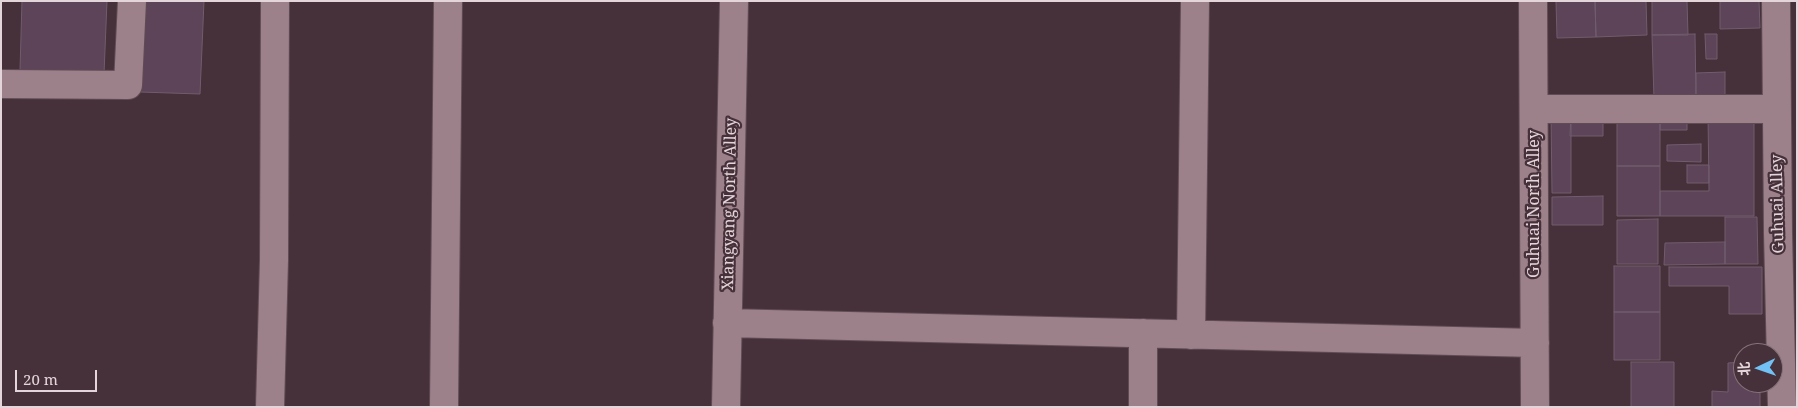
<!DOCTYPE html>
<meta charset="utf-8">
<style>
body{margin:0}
#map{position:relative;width:1798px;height:408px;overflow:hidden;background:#463039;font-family:"Noto Serif","Noto Sans SC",serif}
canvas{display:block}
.frame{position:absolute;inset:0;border:2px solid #e4d5da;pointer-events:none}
.north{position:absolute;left:1733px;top:343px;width:50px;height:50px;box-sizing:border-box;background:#463039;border:1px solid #857279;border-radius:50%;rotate:267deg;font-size:14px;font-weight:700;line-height:20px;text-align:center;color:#e4d5da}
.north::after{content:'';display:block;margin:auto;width:18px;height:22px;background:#72c1f5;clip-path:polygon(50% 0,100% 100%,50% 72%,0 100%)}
.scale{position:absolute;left:15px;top:370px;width:82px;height:22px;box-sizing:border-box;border:2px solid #e4d5da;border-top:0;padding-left:6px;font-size:15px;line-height:18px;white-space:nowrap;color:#e4d5da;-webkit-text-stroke:4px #463039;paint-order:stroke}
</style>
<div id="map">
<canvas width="1798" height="408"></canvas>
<div class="frame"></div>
<div class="north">北</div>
<div class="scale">20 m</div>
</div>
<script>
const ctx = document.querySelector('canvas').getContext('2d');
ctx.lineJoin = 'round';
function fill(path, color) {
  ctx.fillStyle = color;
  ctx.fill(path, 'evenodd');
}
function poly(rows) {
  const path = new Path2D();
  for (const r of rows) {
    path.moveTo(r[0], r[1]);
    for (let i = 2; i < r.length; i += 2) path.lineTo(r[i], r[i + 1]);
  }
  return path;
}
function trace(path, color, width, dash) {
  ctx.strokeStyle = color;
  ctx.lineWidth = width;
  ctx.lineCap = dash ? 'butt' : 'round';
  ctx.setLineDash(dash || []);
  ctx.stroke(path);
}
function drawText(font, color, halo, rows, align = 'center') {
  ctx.font = font + ' "Noto Serif",serif';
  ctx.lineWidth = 4.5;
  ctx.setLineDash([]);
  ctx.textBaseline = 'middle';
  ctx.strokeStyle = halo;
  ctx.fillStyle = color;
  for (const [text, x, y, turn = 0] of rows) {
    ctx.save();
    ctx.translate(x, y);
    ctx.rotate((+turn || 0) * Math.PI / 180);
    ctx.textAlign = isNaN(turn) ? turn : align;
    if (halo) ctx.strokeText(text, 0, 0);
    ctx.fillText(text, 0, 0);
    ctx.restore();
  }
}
const building = poly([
 [22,1,107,1,104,74,20,70,22,1],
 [144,1,204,1,200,94,140,92,144,1],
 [1556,1,1595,1,1596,37,1557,38,1556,1],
 [1595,1,1646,1,1647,35,1596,37,1595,1],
 [1652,1,1687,1,1688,35,1652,35,1652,1],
 [1720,1,1759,1,1760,28,1720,29,1720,1],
 [1695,34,1696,98,1654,99,1652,35,1695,34],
 [1705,34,1717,34,1717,59,1706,59,1705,34],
 [1725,72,1725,98,1696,98,1696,73,1725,72],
 [1551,112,1571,112,1571,193,1552,193,1551,112],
 [1571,112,1603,112,1603,136,1570,136,1571,112],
 [1617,115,1660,115,1660,166,1617,166,1617,115],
 [1660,115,1687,115,1687,130,1660,130,1660,115],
 [1708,115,1754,116,1754,216,1660,216,1660,191,1709,191,1708,115],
 [1701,144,1701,162,1667,161,1667,145,1701,144],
 [1687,165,1709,165,1709,183,1687,183,1687,165],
 [1617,166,1660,166,1660,216,1617,216,1617,166],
 [1603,196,1603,225,1552,225,1552,197,1603,196],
 [1725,217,1757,217,1758,264,1725,264,1725,217],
 [1658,219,1658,264,1617,264,1617,220,1658,219],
 [1725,242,1725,264,1664,265,1665,243,1725,242],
 [1614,266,1660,266,1660,312,1614,312,1614,266],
 [1669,267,1762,267,1762,314,1729,314,1729,286,1669,286,1669,267],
 [1614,312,1660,312,1660,360,1614,360,1614,312],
 [1631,362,1674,362,1674,407,1631,407,1631,362],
 [1743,362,1743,383,1760,383,1760,407,1712,407,1712,391,1728,392,1728,363,1743,362]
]);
const minor = poly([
 [1533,1,1535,407],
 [1776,1,1778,233,1782,407],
 [1,84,128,85,132,1],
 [1534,109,1777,109],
 [727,323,1535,343],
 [1191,335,1195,1],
 [270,407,274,260,275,1],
 [444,407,448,1],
 [726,407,734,1],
 [1143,407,1143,333]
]);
const streetNames = [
 ["Xiangyang North Alley",730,204,-89],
 ["Guhuai North Alley",1534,204,-90],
 ["Guhuai Alley",1778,204,-91]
];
fill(building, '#5d4459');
trace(building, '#705d6d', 1);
trace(minor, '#604c54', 30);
trace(minor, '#9c818b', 28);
drawText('16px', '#e4d5da', '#463039', streetNames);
</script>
